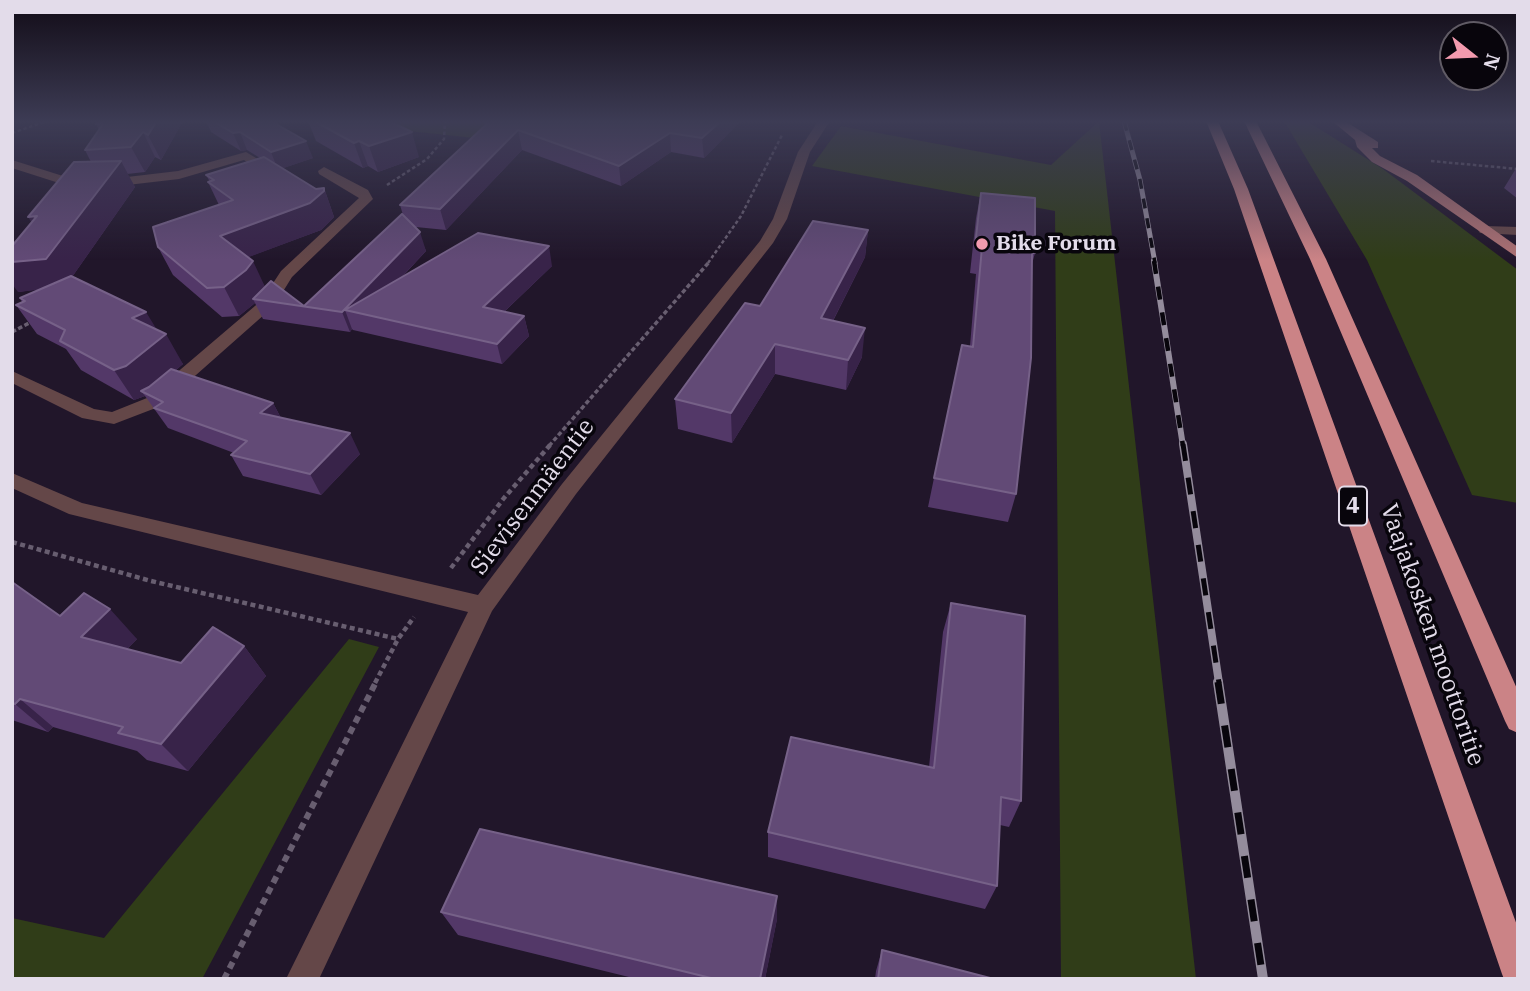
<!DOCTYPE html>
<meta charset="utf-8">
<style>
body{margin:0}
#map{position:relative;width:1530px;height:991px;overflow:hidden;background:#21162a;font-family:"IBM Plex Serif",serif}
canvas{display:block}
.frame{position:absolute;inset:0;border:14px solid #e3dcea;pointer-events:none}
.north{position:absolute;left:1439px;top:21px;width:70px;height:70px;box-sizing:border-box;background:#08050c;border:2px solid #605b65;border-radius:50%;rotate:108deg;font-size:19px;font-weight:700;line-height:28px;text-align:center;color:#e3dcea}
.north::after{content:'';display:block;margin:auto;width:24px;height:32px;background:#f29aae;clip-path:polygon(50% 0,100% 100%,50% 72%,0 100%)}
</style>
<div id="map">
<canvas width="1530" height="991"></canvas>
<div class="frame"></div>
<div class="north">N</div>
</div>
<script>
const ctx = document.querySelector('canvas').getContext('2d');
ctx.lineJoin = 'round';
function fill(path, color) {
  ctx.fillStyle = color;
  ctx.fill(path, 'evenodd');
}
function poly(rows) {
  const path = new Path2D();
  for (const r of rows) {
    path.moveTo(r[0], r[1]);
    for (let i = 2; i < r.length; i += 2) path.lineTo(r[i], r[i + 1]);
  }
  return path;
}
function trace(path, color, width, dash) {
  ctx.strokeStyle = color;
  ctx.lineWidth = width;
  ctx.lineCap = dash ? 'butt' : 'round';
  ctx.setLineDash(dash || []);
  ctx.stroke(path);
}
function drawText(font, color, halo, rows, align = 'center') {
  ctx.font = font + ' "IBM Plex Serif",serif';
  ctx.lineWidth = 7;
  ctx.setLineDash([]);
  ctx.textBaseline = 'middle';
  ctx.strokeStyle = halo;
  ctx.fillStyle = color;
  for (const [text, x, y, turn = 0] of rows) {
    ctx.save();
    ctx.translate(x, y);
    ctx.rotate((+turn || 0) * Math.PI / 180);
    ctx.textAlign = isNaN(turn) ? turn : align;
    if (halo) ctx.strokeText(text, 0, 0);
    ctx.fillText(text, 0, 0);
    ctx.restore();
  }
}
const green = poly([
 [314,121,520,121,484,139],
 [1099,121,1196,979,1061,979,1055,211,812,166,841,126,1051,165],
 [1284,121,1307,121,1383,169,1518,270,1518,503,1472,495,1367,260],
 [349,639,379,647,202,979,12,979,12,918,104,938]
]);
const pathFar3 = poly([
 [12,133,47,121],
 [1431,161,1518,169],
 [387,185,427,159,444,139,445,121],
 [708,263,741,216,782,135]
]);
const pathFar2 = poly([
 [12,332,33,321],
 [549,446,710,261]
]);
const pathFar1 = poly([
 [12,542,151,581,398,639],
 [451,568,504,498,551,444],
 [375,683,398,639,414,617]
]);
const path = poly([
 [224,979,376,682]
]);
const minor = poly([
 [818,121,830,121,810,152,787,219,773,243,576,494,492,611,319,979,286,979,468,612,69,514,12,488,12,473,82,503,478,595,562,484,760,241,773,219,798,152,818,121],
 [246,152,276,170,276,176,266,176,244,160,179,179,110,187,62,184,12,168,12,160,63,176,110,179,178,171,246,152],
 [324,167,368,190,373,199,292,277,274,306,161,406,114,424,82,418,12,383,12,371,94,409,112,412,147,398,262,300,281,271,359,198,319,174,318,171,324,167],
 [1485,226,1518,227,1518,235,1480,233,1478,230,1485,226]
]);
const major = poly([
 [1332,121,1345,121,1378,142,1378,148,1372,148,1380,156,1417,175,1518,247,1518,258,1407,181,1372,162,1357,147,1355,140,1332,121]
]);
const highway = poly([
 [1206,121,1218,121,1248,189,1518,928,1518,979,1504,979,1502,974,1234,189,1206,121],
 [1244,121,1256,121,1326,259,1518,691,1518,733,1509,729,1505,721,1310,259,1244,121]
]);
const railFar3 = poly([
 [1124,121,1140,180,1155,263]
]);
const railFar2 = poly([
 [1154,261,1183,446]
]);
const railFar1 = poly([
 [1183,444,1219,683]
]);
const rail = poly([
 [1218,682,1263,979]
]);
const wall = poly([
 [99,121,183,121,161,160,155,157,145,172,127,174,135,187,72,277,157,330,183,364,176,370,273,403,281,418,360,454,321,495,243,476,231,455,234,453,168,428,145,396,134,400,81,370,66,349,37,334,16,305,22,302,20,298,40,289,18,292,91,162,85,150,99,130,96,124],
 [206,121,271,121,313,158,283,168,316,189,324,188,334,217,321,230,248,257,265,287,304,306,403,215,400,205,490,121,741,121,704,158,671,152,621,186,522,150,446,230,416,227,426,251,402,277,552,266,504,312,524,316,529,336,502,364,353,330,352,329,350,332,263,319,255,303,239,316,222,317,173,275,158,247,219,205,208,182,210,182,206,175,260,158,247,150,241,151,211,132],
 [308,121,389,121,419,157,378,172,368,166,363,168,316,141],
 [1515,170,1518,170,1518,199,1504,188],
 [981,193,1035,253,1032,264,1016,494,1008,522,928,507,934,478,970,346,976,274,970,273,976,218],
 [868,230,865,257,833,321,862,357,846,390,775,374,732,443,678,429,675,399,760,306],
 [12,582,60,616,137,639,127,649,181,663,244,646,266,676,188,771,147,760,137,751,53,727,48,732,12,720],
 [951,603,1021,801,1009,827,1000,825,997,886,985,909,768,857,768,832,929,767,943,632],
 [777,896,777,919,765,979,637,979,458,935,441,912],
 [882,950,994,979,875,979,876,971]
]);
const shadedWall = poly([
 [157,121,183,121,161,160,148,135],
 [721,121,741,121,704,158,702,138],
 [518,130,522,150,446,230,440,209],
 [143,132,155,157,145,172,131,147],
 [240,132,247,150,241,151,233,133],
 [412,132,419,157,378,172,369,146],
 [670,133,671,152,621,186,619,166],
 [306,141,313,158,278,170,271,152],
 [359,141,368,166,363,168,354,143],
 [121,161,135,187,65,287,18,292,12,284,12,262],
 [324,188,334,217,321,230,233,263,220,236],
 [37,216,46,244,28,217],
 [868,230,865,257,819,348,821,318],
 [420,232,426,251,366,315,345,310,352,329,350,332,342,312],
 [549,246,552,266,488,327,483,307],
 [253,261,266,289,253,299,255,303,239,316,224,287],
 [146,312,162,338,166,334,183,364,148,394,141,391,145,396,134,400,114,370,132,318],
 [524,316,529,336,502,364,497,344],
 [865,328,862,357,846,390,848,360],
 [775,344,775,374,732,443,731,413],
 [273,403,284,424,260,413],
 [350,433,360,454,321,495,310,474],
 [110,609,137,639,109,666,81,637],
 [244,646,266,676,188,771,161,744],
 [20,699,53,727,48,732,15,704],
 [777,896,777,919,765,979,760,979]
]);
const building = poly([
 [99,121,157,121,148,135,143,132,131,147,85,150,103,124,96,124,99,121],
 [213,121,271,121,306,141,271,152,240,132,233,133,213,121],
 [314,121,389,121,412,132,369,146,359,141,354,143,314,121],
 [490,121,721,121,702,138,670,133,619,166,518,130,440,209,400,205,490,121],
 [264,157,316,189,324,188,324,191,310,203,220,236,253,261,246,270,224,287,207,288,158,247,153,227,233,200,208,182,214,180,206,175,264,157],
 [121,161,46,259,12,262,12,246,37,216,28,217,74,162,121,161],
 [981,193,1035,198,1035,253,1032,253,1031,358,1016,494,934,478,962,345,973,347,982,247,975,246,981,193],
 [402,214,420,232,342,312,253,299,271,281,304,306,402,214],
 [813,221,868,230,821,318,865,328,848,360,775,344,731,413,675,399,745,303,760,306,813,221],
 [478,233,549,246,483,307,524,316,497,344,345,310,478,233],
 [71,276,146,312,132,318,166,334,126,366,114,370,60,341,65,330,16,305,25,301,20,298,71,276],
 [171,369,273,403,260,413,350,433,310,474,231,455,247,441,154,408,163,402,141,391,149,387,171,369],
 [12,582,60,616,84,593,110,609,81,637,181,663,213,627,244,646,161,744,118,733,123,727,20,699,15,704,12,703,12,582],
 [951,603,1025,616,1021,801,1001,797,997,886,768,832,791,737,934,768,951,603],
 [480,829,777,896,760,979,715,979,441,912,480,829],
 [882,950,994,979,878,979,882,950]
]);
const markers = [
 [982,244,7,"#f29aae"]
];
const farPoinames = [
 ["Bike Forum",996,244]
];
const shields = [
 [1353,506,28]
];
const shieldNames = [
 ["4",1353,506]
];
const streetNames = [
 ["Sievisenmäentie",533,497,-53],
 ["Vaajakosken moottoritie",1432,635,71]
];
fill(green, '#303d18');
trace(pathFar3, '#685e70', 2.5, [3.5, 2.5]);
trace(pathFar2, '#685e70', 3.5, [4.5, 2.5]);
trace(pathFar1, '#685e70', 4.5, [5, 3.5]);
trace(path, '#685e70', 6, [7, 5]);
fill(minor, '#644748');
fill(major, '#ae7274');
fill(highway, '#cb8386');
trace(railFar3, '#948c9c', 5);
trace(railFar2, '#948c9c', 6);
trace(railFar1, '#948c9c', 8);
trace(rail, '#948c9c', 10);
trace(railFar3, '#08050c', 3.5, [10]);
trace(railFar2, '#08050c', 4.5, [13]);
trace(railFar1, '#08050c', 5, [17]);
trace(rail, '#08050c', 7, [22]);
fill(wall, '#533868');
fill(shadedWall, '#382349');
fill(building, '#624a76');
trace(building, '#766188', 2);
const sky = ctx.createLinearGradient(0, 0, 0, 260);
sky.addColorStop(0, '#120c17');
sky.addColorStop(0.47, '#3d3c55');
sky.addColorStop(1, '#3d3c5500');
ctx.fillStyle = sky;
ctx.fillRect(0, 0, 1530, 260);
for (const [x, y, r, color] of markers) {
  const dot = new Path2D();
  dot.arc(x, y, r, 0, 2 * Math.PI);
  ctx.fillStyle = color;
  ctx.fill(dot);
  trace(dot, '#08050c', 2.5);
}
drawText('bold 21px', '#e3dcea', '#08050c', farPoinames, 'left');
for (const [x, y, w] of shields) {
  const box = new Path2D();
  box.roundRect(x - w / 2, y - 19.5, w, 39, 5);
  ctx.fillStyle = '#08050c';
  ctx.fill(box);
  trace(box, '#e3dcea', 2);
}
drawText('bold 23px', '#e3dcea', null, shieldNames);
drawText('24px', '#e3dcea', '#08050c', streetNames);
</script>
